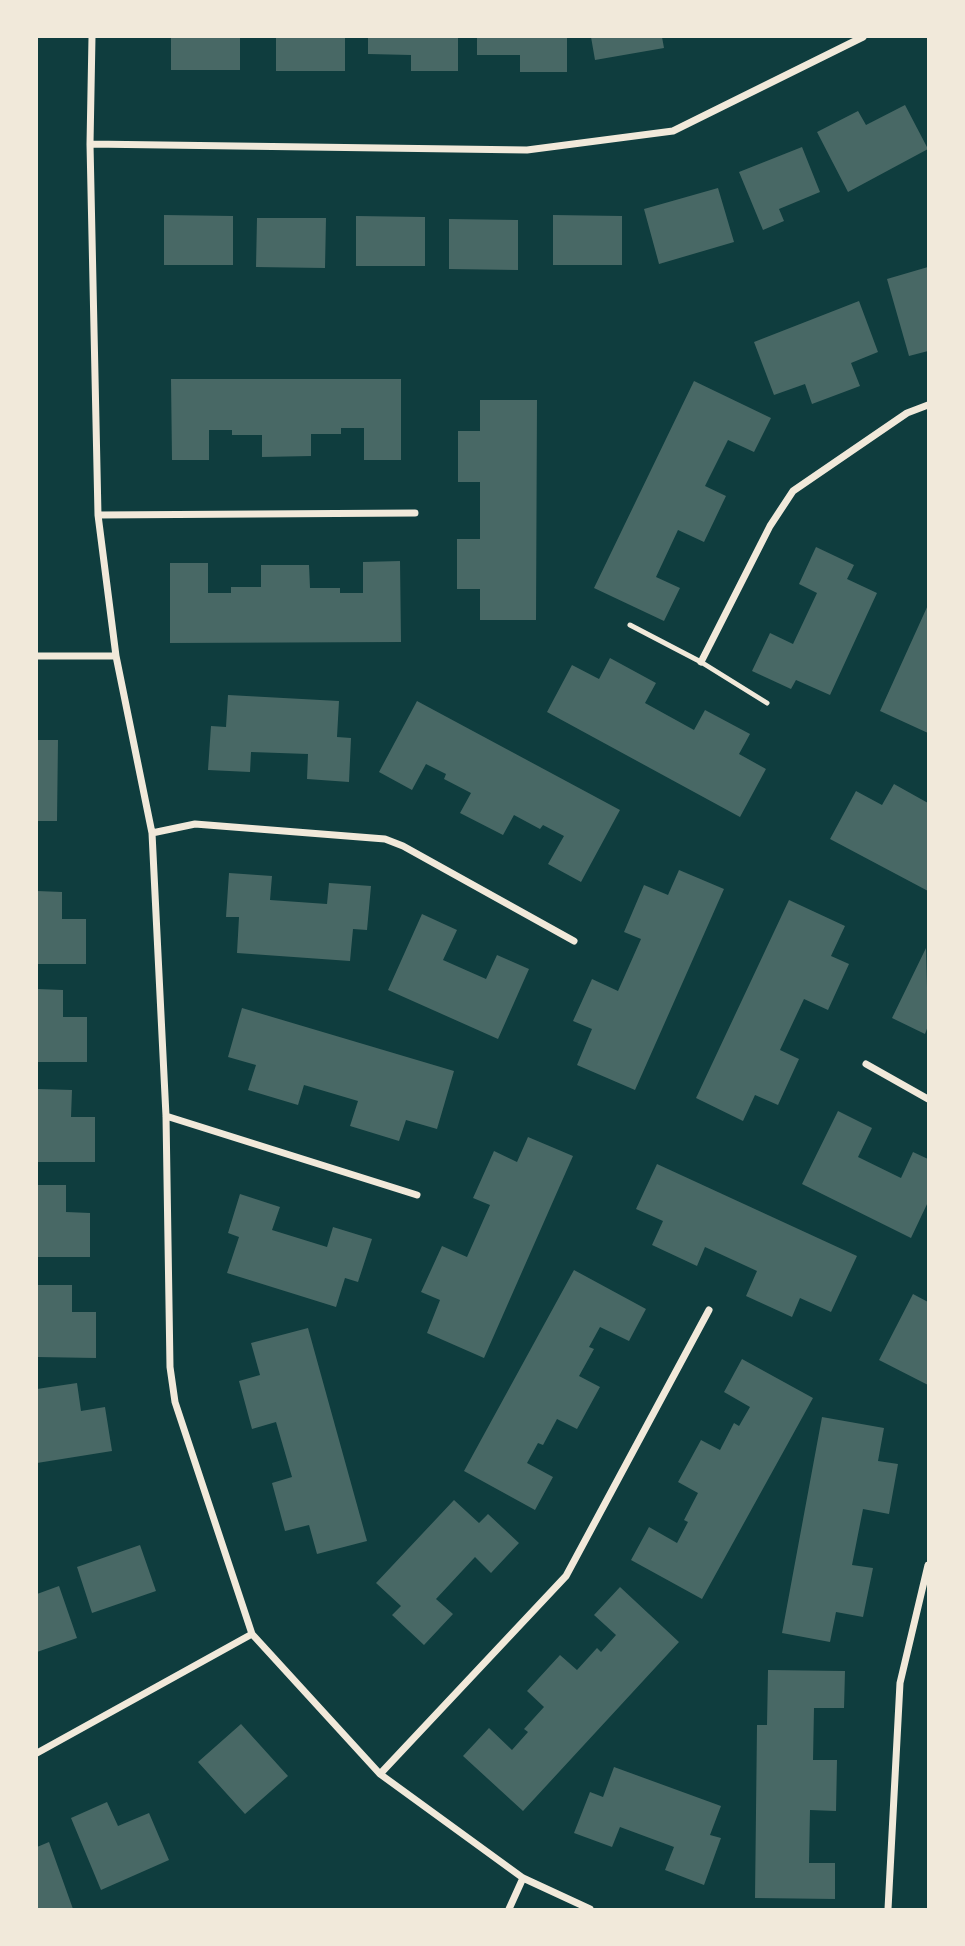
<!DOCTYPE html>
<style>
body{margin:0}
#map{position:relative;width:965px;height:1946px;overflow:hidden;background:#0f3d3e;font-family:"Roboto Condensed",sans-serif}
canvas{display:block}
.frame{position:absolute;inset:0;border:38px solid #f1e9da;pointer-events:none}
</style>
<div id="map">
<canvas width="965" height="1946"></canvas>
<div class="frame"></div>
</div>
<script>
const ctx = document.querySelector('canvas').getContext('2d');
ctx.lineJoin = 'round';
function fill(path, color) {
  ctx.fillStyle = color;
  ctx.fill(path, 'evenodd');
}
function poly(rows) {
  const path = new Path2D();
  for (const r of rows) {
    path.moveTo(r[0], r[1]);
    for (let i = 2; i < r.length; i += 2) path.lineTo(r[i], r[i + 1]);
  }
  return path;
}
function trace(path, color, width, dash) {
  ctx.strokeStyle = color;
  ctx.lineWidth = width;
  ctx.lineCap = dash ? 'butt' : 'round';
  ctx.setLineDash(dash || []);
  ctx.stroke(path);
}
const building = poly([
 [171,37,240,37,240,70,171,70],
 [276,37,345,37,345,71,276,71],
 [368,37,458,37,458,71,411,71,411,55,368,54],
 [477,37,567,37,567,72,520,72,520,55,477,55],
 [591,37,662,37,664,48,595,60],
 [905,105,928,149,848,192,817,132,858,111,866,125],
 [802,147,820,192,779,209,784,221,763,230,739,172],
 [718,188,734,242,659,264,644,209],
 [164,215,233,216,233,265,164,265],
 [553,215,622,216,622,265,553,265],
 [356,216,425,217,425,266,356,266],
 [257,218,326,218,325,268,256,267],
 [449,219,518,220,518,270,449,269],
 [928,267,928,351,909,356,887,279],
 [859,301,878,352,851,363,860,386,812,404,805,384,774,395,754,342],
 [171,379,401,379,401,460,364,460,364,428,341,428,341,434,311,434,311,456,262,457,262,435,232,435,232,430,209,430,209,460,172,460],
 [694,381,771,418,754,452,728,440,705,486,726,496,704,542,678,530,656,577,680,588,664,621,594,588],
 [480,400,537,400,536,620,480,620,480,589,457,589,457,539,480,539,480,482,458,482,458,431,480,431],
 [816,547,854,565,847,579,877,593,830,695,796,680,791,689,752,671,770,633,793,644,817,593,799,584],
 [400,561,401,642,170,643,170,563,208,563,208,593,231,593,231,587,261,587,261,565,309,565,310,588,340,588,340,593,363,593,363,562],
 [928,605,928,733,880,711],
 [610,658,656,683,645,703,694,730,705,710,750,734,739,754,766,769,740,817,547,712,572,665,599,679],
 [228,695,339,701,337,737,351,738,349,782,307,779,308,754,251,752,250,772,208,770,211,726,226,727],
 [417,701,620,810,581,882,548,864,564,836,543,825,540,829,514,815,503,835,460,813,471,793,444,779,446,774,426,764,412,790,379,772],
 [37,740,58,740,57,821,37,821],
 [894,784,928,803,928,891,830,839,856,791,882,805],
 [679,870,724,889,635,1090,577,1065,592,1029,573,1021,592,979,618,991,641,939,624,932,644,885,668,895],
 [229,873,272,876,270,900,327,904,329,883,371,886,367,930,353,929,350,961,237,953,239,917,226,917],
 [37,891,62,892,62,919,86,919,86,964,37,964],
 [789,900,845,926,831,956,849,964,828,1010,804,999,780,1050,799,1059,778,1105,755,1095,743,1121,696,1098],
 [422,914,457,930,443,960,486,979,497,955,529,969,498,1039,388,990],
 [926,948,928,1026,925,1034,892,1018],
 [37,989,63,990,63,1017,87,1017,87,1062,37,1062],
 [242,1008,454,1071,437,1129,406,1120,399,1141,350,1126,358,1101,304,1085,298,1105,248,1090,256,1065,228,1057],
 [37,1089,72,1090,71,1117,95,1117,95,1162,37,1162],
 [838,1111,872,1128,858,1157,901,1178,913,1152,928,1159,928,1202,911,1238,802,1184],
 [528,1137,573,1156,484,1358,427,1333,440,1300,421,1292,442,1246,467,1257,490,1205,473,1198,494,1151,517,1162],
 [657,1164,857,1256,831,1312,800,1298,792,1317,746,1296,757,1271,705,1247,697,1266,652,1245,663,1221,636,1209],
 [37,1185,66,1185,66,1212,90,1213,90,1257,37,1257],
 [240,1194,280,1207,272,1230,327,1247,333,1227,372,1239,358,1282,345,1278,336,1307,227,1273,239,1237,228,1233],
 [574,1270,646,1309,629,1341,600,1327,589,1347,594,1349,579,1376,600,1387,577,1429,557,1419,543,1445,538,1443,527,1463,553,1477,535,1510,464,1471],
 [37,1285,72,1285,72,1312,96,1312,96,1358,37,1357],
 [913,1294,928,1302,928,1385,879,1360],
 [308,1328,367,1541,317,1554,309,1525,285,1531,272,1483,292,1477,276,1422,252,1429,239,1381,260,1375,251,1343],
 [742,1359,813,1398,702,1599,631,1560,649,1527,677,1543,688,1522,684,1520,698,1493,678,1482,701,1440,720,1450,734,1423,739,1426,750,1407,724,1392],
 [77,1383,81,1411,105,1407,112,1451,37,1463,37,1389],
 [822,1417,884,1428,878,1461,898,1464,889,1514,863,1509,852,1565,873,1568,863,1617,836,1612,830,1642,782,1633],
 [454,1500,479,1523,488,1514,519,1543,491,1573,475,1557,436,1599,453,1614,424,1645,392,1615,401,1606,376,1583],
 [140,1545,156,1591,92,1613,77,1567],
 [59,1586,77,1638,37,1652,37,1594],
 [620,1587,679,1642,523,1811,463,1756,489,1728,512,1750,528,1732,524,1729,544,1707,527,1691,560,1655,577,1670,597,1648,601,1652,616,1635,594,1615],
 [768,1670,845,1671,844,1708,814,1708,813,1760,837,1760,836,1811,810,1810,809,1863,835,1863,835,1899,755,1898,757,1725,767,1725],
 [241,1724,288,1776,245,1814,198,1762],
 [614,1767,721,1806,710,1835,721,1838,704,1885,665,1870,674,1847,620,1827,612,1847,574,1833,590,1792,603,1797],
 [107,1802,118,1826,149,1813,169,1860,101,1890,71,1818],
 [49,1842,73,1909,37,1909,37,1847]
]);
const service = poly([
 [630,625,701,662,767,703]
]);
const minor = poly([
 [92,37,90,144,98,515,116,656,152,833,166,1116,170,1367,175,1402,252,1634,380,1774,523,1878,590,1909],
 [90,144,527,150,673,131,863,37],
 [98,515,415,513],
 [37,656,116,656],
 [701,662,770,526,793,491,907,413,928,405],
 [152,833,195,824,385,839,403,846,574,941],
 [866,1064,928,1099],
 [166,1116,417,1195],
 [37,1753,252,1634],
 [380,1774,566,1576,709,1310],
 [509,1909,523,1878],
 [888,1909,900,1683,928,1565]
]);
fill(building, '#486865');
trace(service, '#f1e9da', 5);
trace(minor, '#f1e9da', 7);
</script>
